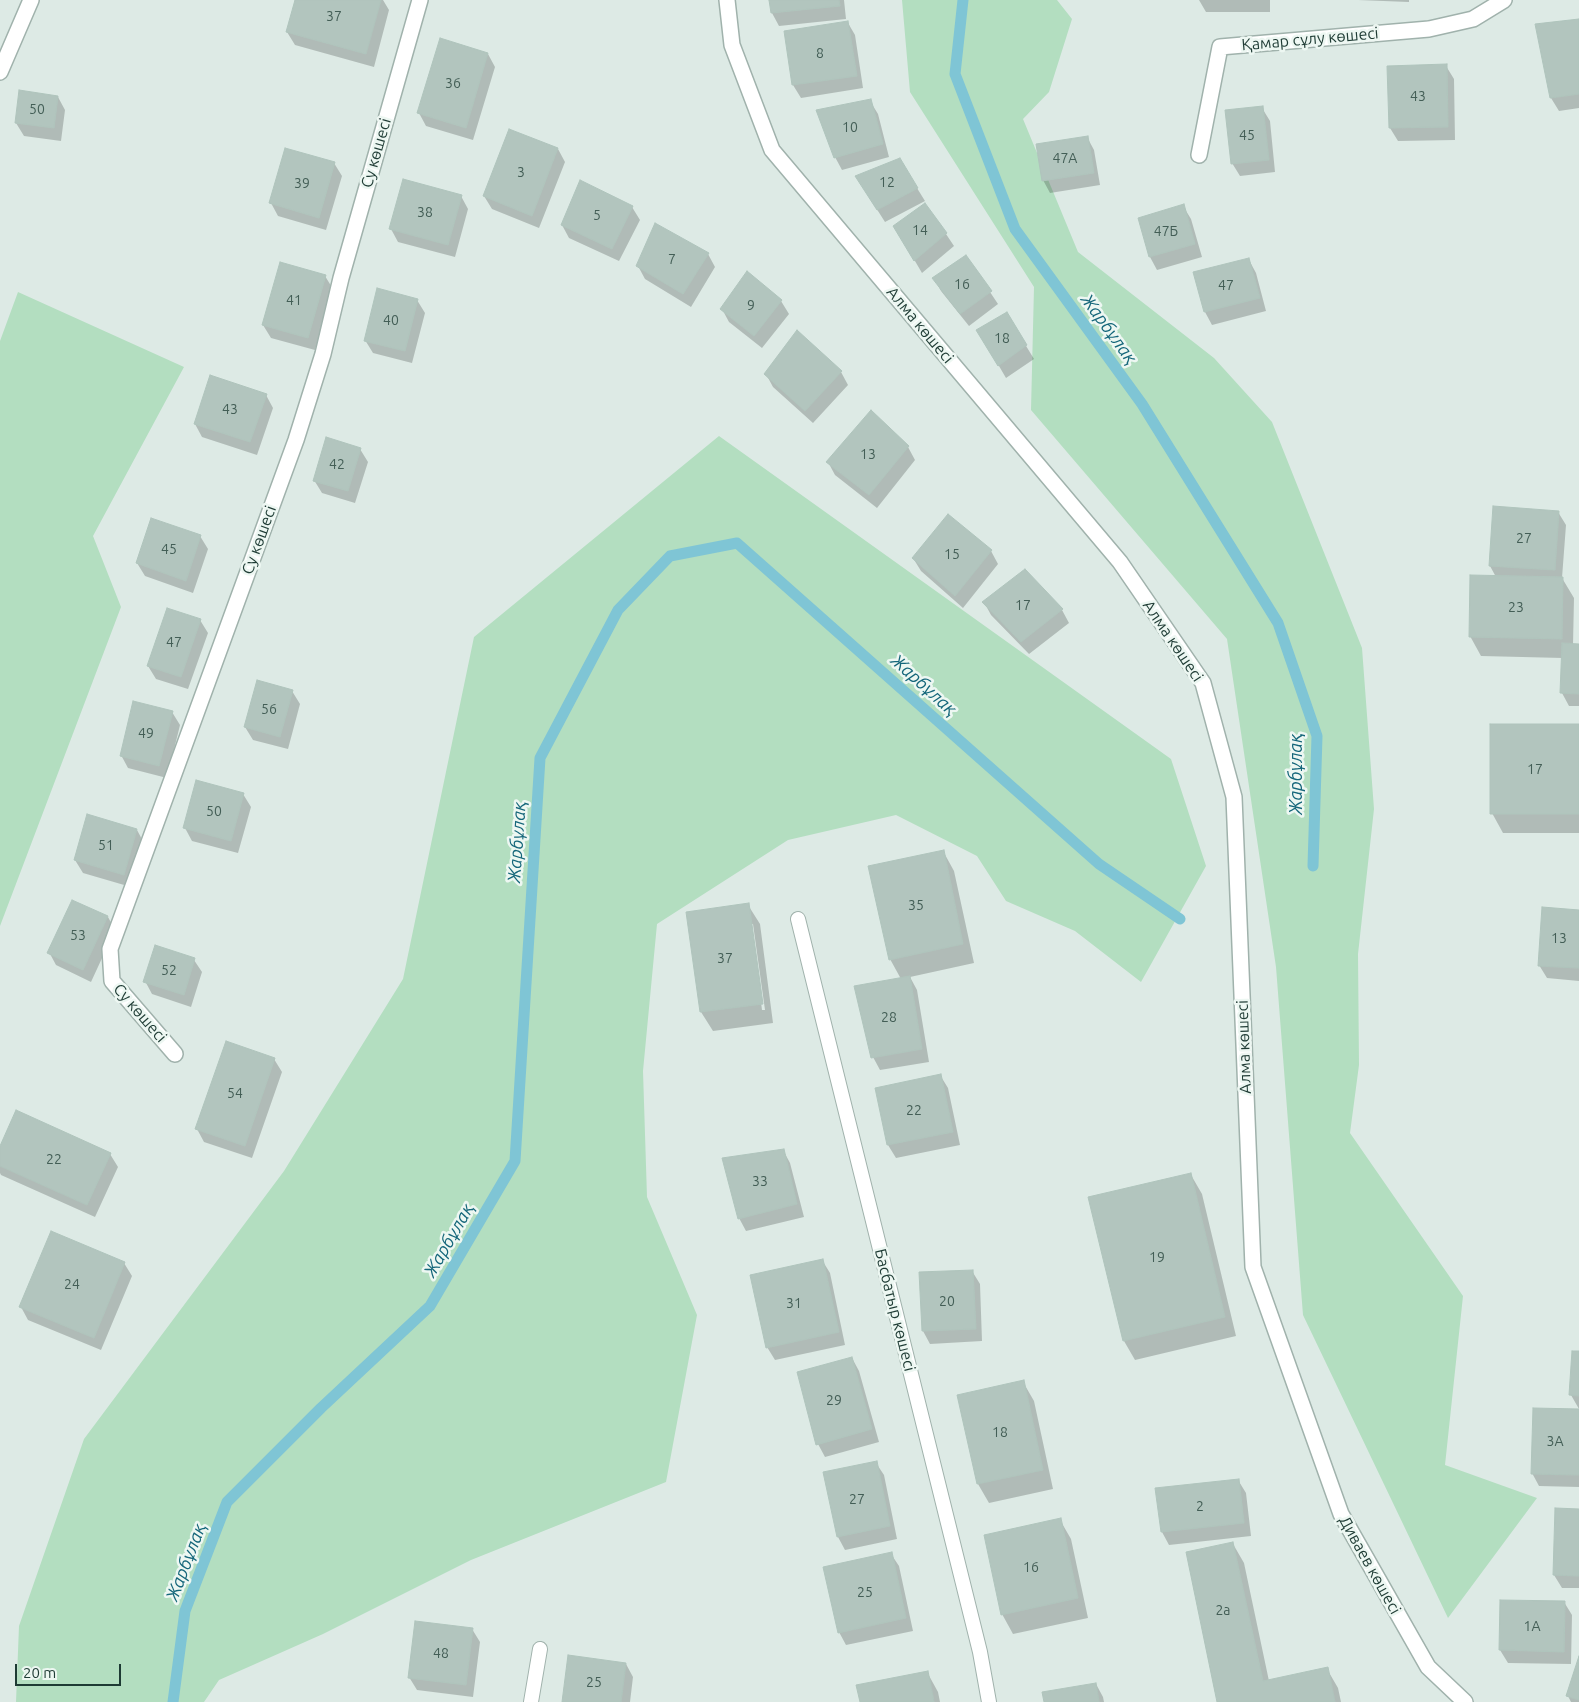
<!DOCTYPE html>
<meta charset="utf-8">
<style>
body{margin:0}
#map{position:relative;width:1579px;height:1702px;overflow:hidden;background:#ddeae5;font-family:Ubuntu,sans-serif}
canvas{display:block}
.scale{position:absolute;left:15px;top:1664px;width:106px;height:22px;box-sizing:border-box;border:2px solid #1e3b34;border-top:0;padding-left:6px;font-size:15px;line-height:18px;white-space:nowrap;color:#1e3b34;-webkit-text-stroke:4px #edf7f2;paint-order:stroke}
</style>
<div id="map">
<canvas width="1579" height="1702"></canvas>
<div class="scale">20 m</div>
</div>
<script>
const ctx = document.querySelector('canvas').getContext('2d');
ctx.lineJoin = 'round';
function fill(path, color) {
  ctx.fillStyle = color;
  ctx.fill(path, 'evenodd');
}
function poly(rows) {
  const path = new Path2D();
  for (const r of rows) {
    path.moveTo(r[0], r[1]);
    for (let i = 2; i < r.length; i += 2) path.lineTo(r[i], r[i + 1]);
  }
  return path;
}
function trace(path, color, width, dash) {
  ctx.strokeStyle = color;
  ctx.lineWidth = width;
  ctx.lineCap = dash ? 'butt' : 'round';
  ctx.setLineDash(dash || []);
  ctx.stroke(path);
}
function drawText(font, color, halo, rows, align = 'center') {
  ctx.font = font + ' Ubuntu,sans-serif';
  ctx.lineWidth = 5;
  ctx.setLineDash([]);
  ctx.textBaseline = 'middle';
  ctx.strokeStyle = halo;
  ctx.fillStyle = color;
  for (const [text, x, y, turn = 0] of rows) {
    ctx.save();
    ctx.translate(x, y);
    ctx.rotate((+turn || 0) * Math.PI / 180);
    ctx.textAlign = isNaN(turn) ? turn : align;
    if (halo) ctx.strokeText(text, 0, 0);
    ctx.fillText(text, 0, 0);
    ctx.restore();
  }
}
const green = poly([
 [902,0,1057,0,1072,19,1049,92,1023,119,1078,252,1214,358,1272,422,1362,648,1374,809,1358,954,1359,1065,1350,1133,1463,1296,1445,1465,1537,1498,1448,1618,1303,1315,1276,967,1227,639,1031,410,1034,287,910,92],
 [18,292,184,367,93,536,121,607,0,926,0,341],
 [719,436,1171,759,1206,866,1141,982,1075,931,1006,901,977,856,896,815,788,840,657,924,643,1071,647,1197,697,1315,666,1482,471,1560,323,1634,219,1680,204,1702,16,1702,19,1626,84,1439,284,1171,403,979,474,637]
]);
const shadow = poly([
 [296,0,383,0,389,10,374,67,295,45,287,32],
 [771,0,844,0,846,19,779,26,772,13],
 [1199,0,1270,0,1270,12,1206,12],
 [1358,0,1409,0,1409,2],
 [1579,20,1579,108,1559,111,1551,98],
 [848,23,855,35,863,88,801,98,793,85],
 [488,54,495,67,473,140,426,126,419,113],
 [1446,66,1454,79,1455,140,1398,141,1390,128],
 [58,97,65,110,61,141,24,136,16,123],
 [870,101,878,114,889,157,842,170,835,157],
 [1262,108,1270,121,1275,172,1240,176,1232,163],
 [1087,137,1094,150,1100,185,1050,193,1043,180],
 [558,149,565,162,539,228,492,209,484,196],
 [899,159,925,201,885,222,864,189],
 [334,163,342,176,326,230,278,216,271,203],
 [461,196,468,209,455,257,398,242,391,229],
 [925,205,946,234,954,246,922,273,895,227],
 [1183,206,1191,219,1202,257,1157,270,1150,257],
 [632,207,640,220,619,261,569,238,562,225],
 [708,254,715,267,691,307,645,279,638,266],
 [1249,260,1256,273,1266,311,1212,325,1205,312],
 [747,273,781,301,789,314,762,348,729,322,722,309],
 [325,276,333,289,315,350,271,338,263,325],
 [934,278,990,292,998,304,969,326,941,291],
 [417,300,425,313,412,363,373,353,365,340],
 [1006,313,1034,359,1006,378,978,330],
 [841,372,848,385,813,423,773,387,766,374],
 [266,395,273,408,257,455,202,437,195,424],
 [908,447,915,460,877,508,835,475,828,462],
 [360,449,368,462,355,503,322,493,314,480],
 [1558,512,1566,525,1562,578,1574,598,1573,645,1579,645,1579,706,1569,706,1562,693,1563,658,1481,656,1470,636,1496,577,1490,566],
 [200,536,208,549,193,593,145,576,137,563],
 [991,551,998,564,963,608,921,571,913,558],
 [984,602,1062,610,1069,623,1029,654,991,615],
 [200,620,208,633,188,689,156,679,148,666],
 [292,691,300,704,288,749,253,740,245,727],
 [172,712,180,725,167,778,128,768,121,755],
 [1579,725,1579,833,1503,833,1492,813],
 [243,794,251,807,238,853,192,841,185,828],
 [137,830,144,843,131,887,83,873,75,860],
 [943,851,954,871,974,963,910,977,917,990,929,1062,880,1070,873,1057,901,979,890,959],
 [73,902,108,917,115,930,91,982,56,965,49,952],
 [748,905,760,924,773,1023,713,1031,701,1012,688,913],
 [751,924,753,924,765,1010,762,1010],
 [1579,911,1579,981,1547,978,1539,965],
 [194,960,202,972,191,1007,152,994,145,981],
 [274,1059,282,1072,252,1158,204,1142,197,1129],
 [940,1075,948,1088,960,1145,896,1158,888,1145,876,1089],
 [0,1149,110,1154,118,1167,95,1217,1,1175,0,1173],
 [783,1150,790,1163,804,1217,746,1231,739,1218],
 [1191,1175,1202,1194,1236,1336,1135,1360,1124,1341],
 [822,1260,830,1273,845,1345,775,1360,767,1347],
 [124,1263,132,1276,101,1350,28,1320,21,1307],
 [972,1271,980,1284,982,1341,930,1344,923,1331],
 [1573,1352,1579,1353,1579,1409,1571,1395],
 [852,1358,859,1371,879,1442,825,1457,818,1444],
 [1023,1382,1034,1401,1053,1489,989,1503,978,1484],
 [1579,1411,1579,1487,1539,1486,1532,1473],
 [876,1463,884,1475,897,1539,845,1550,838,1537,825,1473],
 [1238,1480,1246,1493,1251,1536,1169,1545,1162,1532],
 [1579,1510,1579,1588,1562,1588,1554,1575],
 [1060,1520,1071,1539,1088,1618,1013,1634,1002,1614],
 [1233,1544,1244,1563,1269,1681,1327,1669,1338,1688,1341,1702,1218,1702],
 [891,1554,899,1566,913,1631,846,1645,839,1632],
 [1564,1602,1572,1615,1571,1664,1508,1663,1500,1650],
 [472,1629,480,1642,473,1697,417,1690,409,1677],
 [1579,1660,1579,1702,1571,1702,1568,1696],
 [626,1664,633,1677,630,1702,564,1702],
 [927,1672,938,1692,940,1702,861,1702],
 [1096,1684,1103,1697,1104,1702,1046,1702]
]);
const stream = poly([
 [963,0,955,74,1015,229,1142,404,1278,623,1317,736,1313,866],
 [173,1702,185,1611,227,1502,321,1408,430,1306,515,1161,540,758,618,610,670,556,737,543,1099,864,1180,919]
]);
const building = poly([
 [295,0,381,0,366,54,286,32,295,0],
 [769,0,839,0,840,6,771,13,769,0],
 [1579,19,1579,94,1550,98,1535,24,1579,19],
 [848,21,857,76,792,85,784,31,848,21],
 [440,38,488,53,466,128,417,113,440,38],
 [1447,64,1448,127,1389,128,1387,66,1447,64],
 [19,90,58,96,54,128,15,123,19,90],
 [871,99,883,144,834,158,816,110,871,99],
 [1263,106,1269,160,1231,164,1225,110,1263,106],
 [509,129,558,148,532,216,483,196,509,129],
 [1088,136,1094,173,1042,181,1036,144,1088,136],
 [285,148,335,162,319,218,269,203,285,148],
 [900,158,918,188,877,210,855,176,900,158],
 [403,179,462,195,448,245,389,229,403,179],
 [580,180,633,206,612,249,561,225,580,180],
 [925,203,947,233,914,261,893,226,925,203],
 [1184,204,1195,244,1149,257,1138,218,1184,204],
 [655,223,709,253,683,294,636,266,655,223],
 [966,255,992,291,960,314,932,278,966,255],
 [1249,258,1260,298,1204,312,1193,272,1249,258],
 [280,262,326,275,308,338,262,325,280,262],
 [747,271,782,300,754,336,720,309,747,271],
 [377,288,418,299,405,351,364,341,377,288],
 [1007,312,1027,345,998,366,976,330,1007,312],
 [797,330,842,371,805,411,764,374,797,330],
 [210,375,267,394,250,442,194,424,210,375],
 [871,410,909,446,869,495,826,462,871,410],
 [326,437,361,448,348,491,313,481,326,437],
 [1493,506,1559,511,1555,570,1489,566,1493,506],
 [948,514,992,550,955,596,912,558,948,514],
 [151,518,201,535,186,581,136,563,151,518],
 [1025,569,1063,609,1021,642,982,602,1025,569],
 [1470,575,1563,577,1562,639,1469,637,1470,575],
 [167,608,201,619,181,677,147,666,167,608],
 [1562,643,1579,644,1579,694,1560,693,1562,643],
 [257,680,293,690,280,737,244,727,257,680],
 [133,701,173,711,159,766,120,756,133,701],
 [1490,724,1579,724,1579,814,1490,814,1490,724],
 [196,780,244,793,231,841,183,828,196,780],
 [87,814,137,829,124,875,74,860,87,814],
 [944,850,963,944,889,960,868,866,944,850],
 [72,900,108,916,83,970,47,953,72,900],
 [749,903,763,1004,700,1012,686,912,749,903],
 [1542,907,1579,910,1579,968,1538,966,1542,907],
 [155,945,195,958,184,995,143,982,155,945],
 [910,976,922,1049,871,1058,854,986,910,976],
 [226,1041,275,1058,245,1146,195,1129,226,1041],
 [941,1074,953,1132,887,1145,875,1088,941,1074],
 [16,1110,111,1153,87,1205,0,1166,0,1146,16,1110],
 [784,1149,797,1204,738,1219,722,1158,784,1149],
 [1191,1173,1225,1317,1123,1341,1088,1197,1191,1173],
 [51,1231,125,1262,94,1338,19,1307,51,1231],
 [823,1259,839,1332,766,1348,750,1275,823,1259],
 [973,1270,976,1329,922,1331,919,1272,973,1270],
 [1572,1351,1579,1351,1579,1396,1569,1395,1572,1351],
 [852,1357,872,1429,816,1445,797,1372,852,1357],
 [1024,1380,1043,1470,977,1484,957,1395,1024,1380],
 [1533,1408,1579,1409,1579,1475,1531,1474,1533,1408],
 [877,1461,890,1526,837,1537,823,1472,877,1461],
 [1239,1479,1244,1523,1161,1532,1155,1488,1239,1479],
 [1555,1508,1579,1509,1579,1576,1553,1575,1555,1508],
 [1061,1518,1078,1598,1001,1615,984,1535,1061,1518],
 [1233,1542,1263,1681,1328,1667,1335,1702,1217,1702,1186,1552,1233,1542],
 [892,1552,906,1618,838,1633,823,1567,892,1552],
 [1500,1600,1565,1601,1564,1652,1499,1650,1500,1600],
 [415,1621,473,1628,466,1685,408,1678,415,1621],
 [568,1655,626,1663,621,1702,562,1702,568,1655],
 [1579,1656,1579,1700,1566,1696,1579,1656],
 [928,1671,934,1702,860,1702,856,1685,928,1671],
 [1096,1683,1099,1702,1044,1702,1042,1692,1096,1683]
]);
const service = poly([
 [798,919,980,1652,989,1702],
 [531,1702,540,1649]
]);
const minor = poly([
 [0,72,31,0],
 [1199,155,1220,47,1429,29,1473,19,1504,0],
 [175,1054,112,981,110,949,296,440,323,354,341,278,420,0]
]);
const tertiary = poly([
 [727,0,732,45,772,150,1120,562,1203,683,1234,797,1253,1267,1341,1514,1428,1667,1465,1702]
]);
const numberNames = [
 ["37",334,16],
 ["8",820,53],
 ["36",453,83],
 ["43",1418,96],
 ["50",37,109],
 ["10",850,127],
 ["45",1247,135],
 ["47А",1065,158],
 ["3",521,172],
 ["12",887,182],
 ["39",302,183],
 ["38",425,212],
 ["5",597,215],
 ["14",920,230],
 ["47Б",1166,231],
 ["7",672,259],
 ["16",962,284],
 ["47",1226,285],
 ["41",294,300],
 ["9",751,305],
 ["40",391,320],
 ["18",1002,338],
 ["43",230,409],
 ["13",868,454],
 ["42",337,464],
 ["27",1524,538],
 ["45",169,549],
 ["15",952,554],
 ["17",1023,605],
 ["23",1516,607],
 ["47",174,642],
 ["56",269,709],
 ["49",146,733],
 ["17",1535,769],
 ["50",214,811],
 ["51",106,845],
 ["35",916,905],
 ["53",78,935],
 ["13",1559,938],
 ["37",725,958],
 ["52",169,970],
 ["28",889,1017],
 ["54",235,1093],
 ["22",914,1110],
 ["22",54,1159],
 ["33",760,1181],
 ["19",1157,1257],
 ["24",72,1284],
 ["20",947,1301],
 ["31",794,1303],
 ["29",834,1400],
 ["18",1000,1432],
 ["3А",1555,1441],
 ["27",857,1499],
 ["2",1200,1506],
 ["16",1031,1567],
 ["25",865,1592],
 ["2а",1223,1610],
 ["1А",1532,1626],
 ["48",441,1653],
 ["25",594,1682]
];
const streetNames = [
 ["Қамар сұлу көшесі",1310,39,-5],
 ["Су көшесі",376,153,-74],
 ["Алма көшесі",920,325,50],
 ["Су көшесі",259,540,-70],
 ["Алма көшесі",1173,641,56],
 ["Су көшесі",140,1013,49],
 ["Алма көшесі",1244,1047,-92],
 ["Басбатыр көшесі",895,1310,76],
 ["Диваев көшесі",1370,1565,61]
];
const waterNames = [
 ["Жарбұлақ",1109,329,54],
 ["Жарбұлақ",924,685,42],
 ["Жарбұлақ",1296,774,-90],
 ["Жарбұлақ",517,842,-86],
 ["Жарбұлақ",449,1240,-60],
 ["Жарбұлақ",186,1562,-69]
];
fill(green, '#b3dec0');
fill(shadow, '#0003');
trace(stream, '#7fc5d5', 11);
fill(building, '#b2c5be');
trace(building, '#afc4bc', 1);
trace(service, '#a0b2ac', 16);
trace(minor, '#a0b2ac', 18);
trace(tertiary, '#a0b2ac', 18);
trace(service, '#fff', 14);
trace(minor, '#fff', 15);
trace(tertiary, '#fff', 15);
drawText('14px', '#435e56', null, numberNames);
drawText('16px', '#1e3b34', '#edf7f2', streetNames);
drawText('italic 18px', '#14667a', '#edf7f2', waterNames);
</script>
